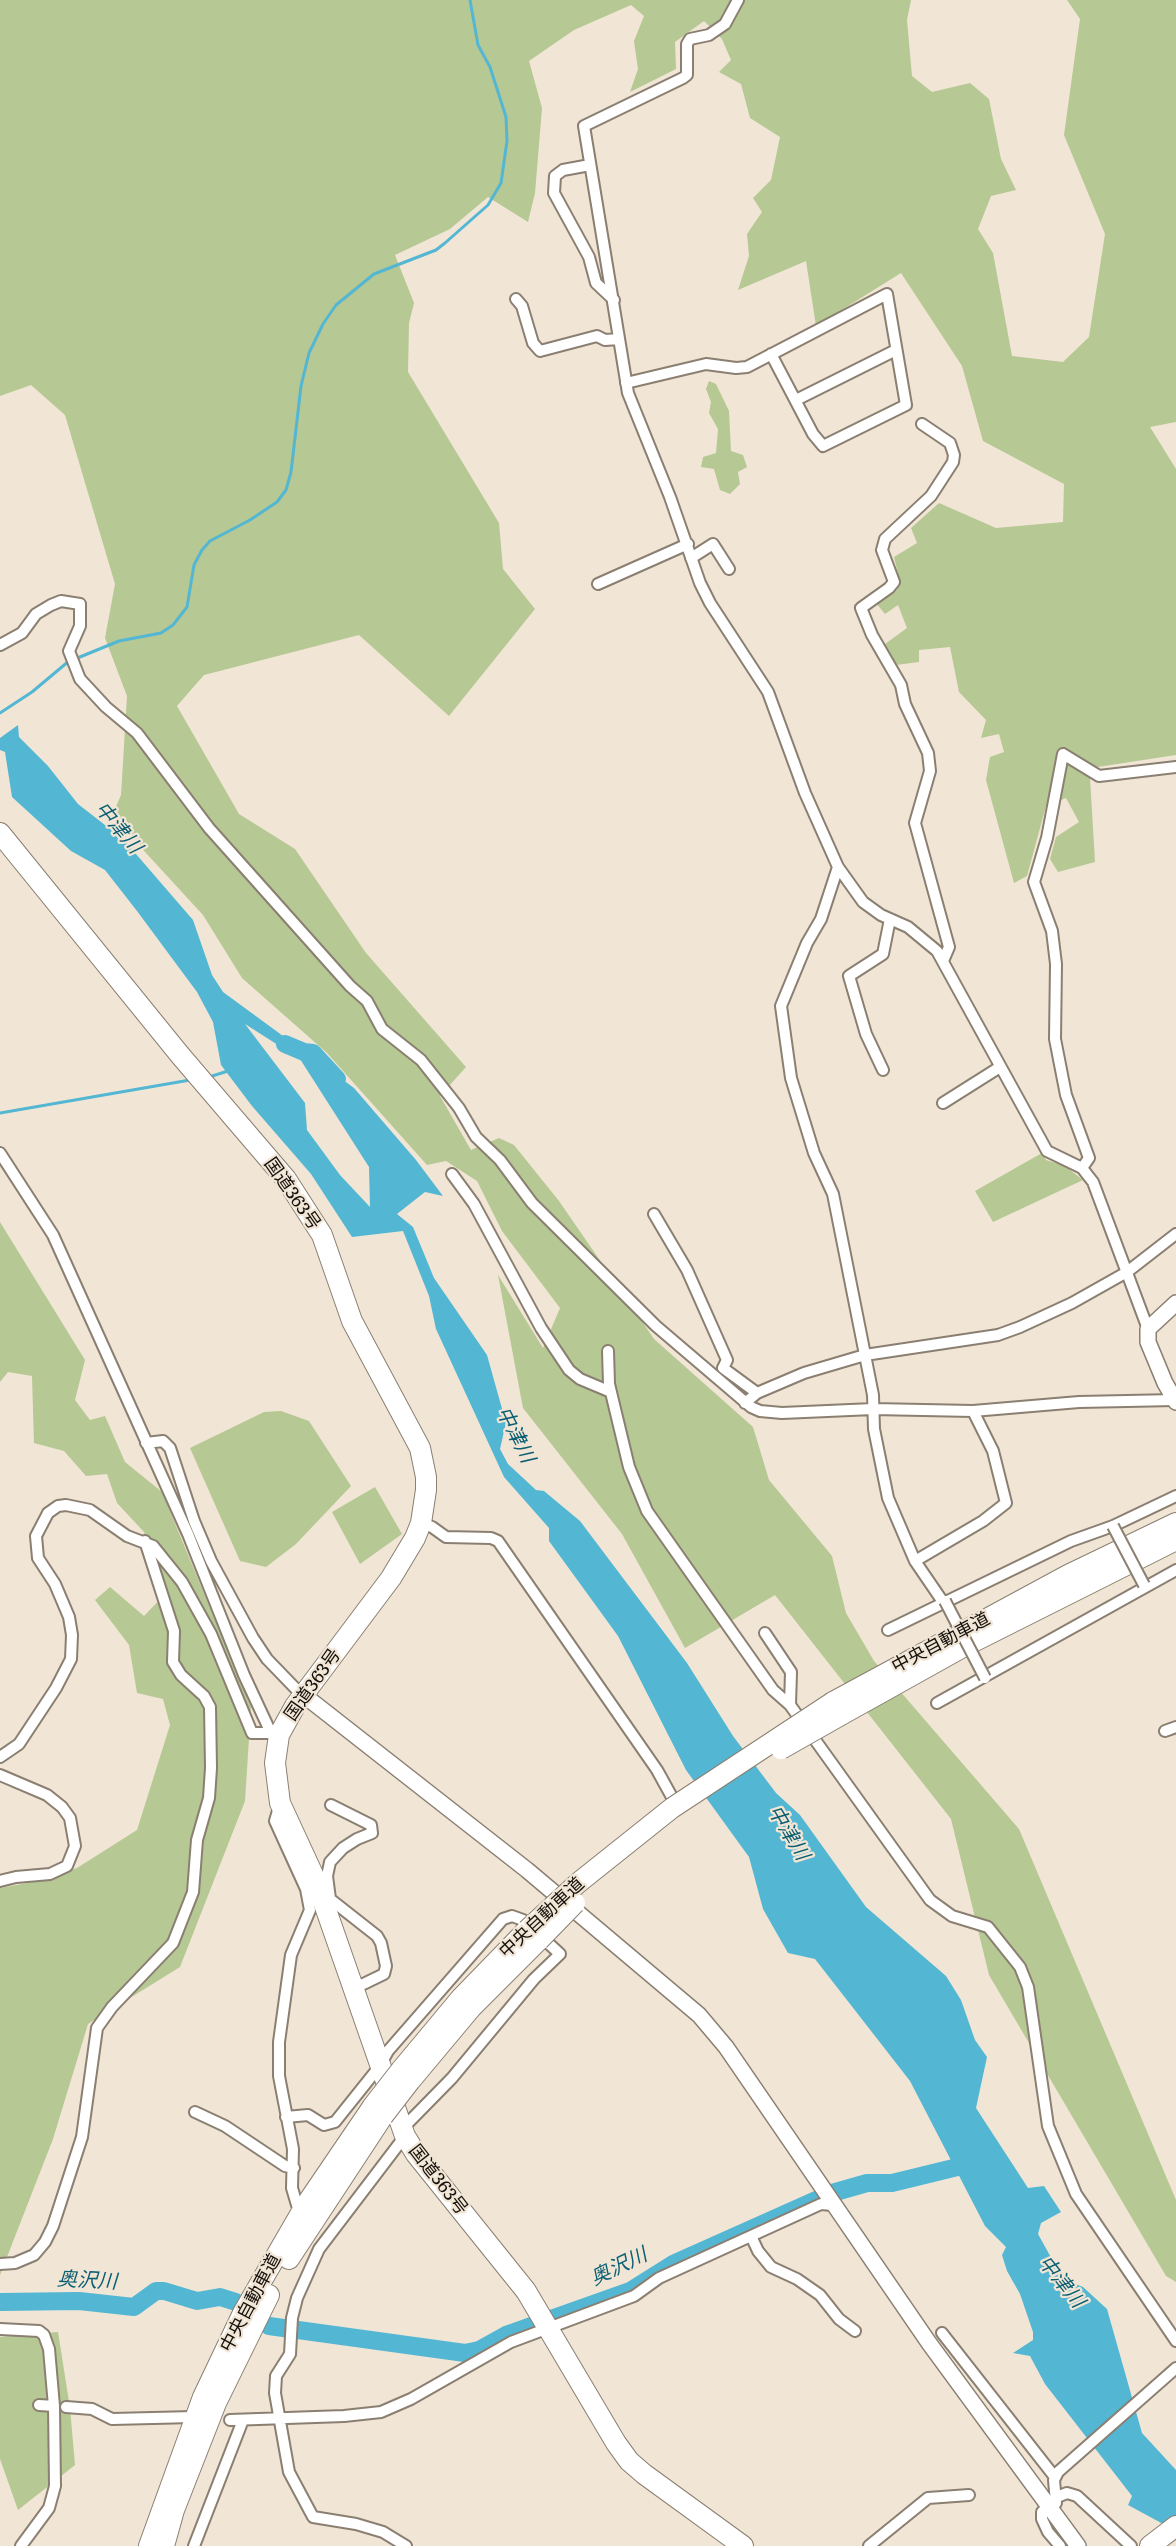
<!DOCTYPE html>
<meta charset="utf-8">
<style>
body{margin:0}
canvas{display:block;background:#f1e5d5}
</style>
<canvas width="1176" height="2546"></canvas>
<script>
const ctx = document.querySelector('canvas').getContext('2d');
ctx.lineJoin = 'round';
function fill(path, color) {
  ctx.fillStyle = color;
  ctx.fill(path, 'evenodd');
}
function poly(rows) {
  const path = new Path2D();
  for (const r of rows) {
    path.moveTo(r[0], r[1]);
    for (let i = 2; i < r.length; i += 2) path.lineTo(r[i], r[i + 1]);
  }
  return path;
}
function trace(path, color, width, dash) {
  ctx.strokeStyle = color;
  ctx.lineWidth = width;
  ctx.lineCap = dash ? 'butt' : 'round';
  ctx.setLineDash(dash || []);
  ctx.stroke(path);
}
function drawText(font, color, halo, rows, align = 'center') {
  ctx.font = font + ' Literata,"Noto Sans JP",serif';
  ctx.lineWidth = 4.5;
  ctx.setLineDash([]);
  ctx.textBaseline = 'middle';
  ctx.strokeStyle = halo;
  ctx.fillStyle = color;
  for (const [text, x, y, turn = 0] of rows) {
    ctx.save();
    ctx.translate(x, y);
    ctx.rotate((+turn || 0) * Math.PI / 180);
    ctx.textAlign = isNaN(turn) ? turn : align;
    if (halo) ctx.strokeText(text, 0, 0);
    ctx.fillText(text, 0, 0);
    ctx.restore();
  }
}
const green = poly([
 [0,0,911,0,907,20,912,76,932,92,970,83,989,99,1001,159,1016,190,991,196,978,229,993,253,1012,356,1063,362,1089,337,1105,234,1064,135,1080,19,1067,0,1176,0,1176,422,1150,427,1176,469,1176,755,1078,770,1090,778,1095,862,1058,872,1050,859,1056,837,1079,822,1066,798,1046,806,1027,876,1014,883,986,780,990,757,1004,752,999,734,981,738,986,720,959,692,950,647,919,650,919,662,896,665,885,644,907,628,898,605,885,614,876,603,897,590,899,578,894,557,917,543,911,528,939,503,996,528,1063,522,1064,484,983,441,962,366,901,273,816,326,806,261,738,290,749,256,747,234,762,212,753,198,771,180,780,137,750,118,741,84,719,72,731,60,722,39,704,21,675,42,676,69,630,92,638,69,634,41,644,16,631,5,574,30,529,61,542,108,535,193,528,222,488,197,450,229,395,255,414,303,409,323,408,372,499,523,503,569,535,609,449,716,359,635,204,675,177,706,239,814,295,849,366,953,466,1067,440,1096,471,1150,499,1138,514,1145,559,1201,654,1339,753,1427,769,1480,832,1556,846,1613,874,1661,1019,1829,1176,2200,1176,2282,1166,2276,989,1975,951,1819,775,1595,685,1648,622,1534,523,1408,498,1275,543,1348,560,1308,502,1231,477,1181,446,1161,427,1165,327,1053,242,978,203,915,112,816,121,795,127,696,105,638,115,584,65,415,31,385,0,396],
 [709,381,716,384,729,411,731,451,743,455,747,467,738,472,740,484,730,494,720,490,714,469,701,467,703,457,716,453,718,429,709,413,711,402,706,389],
 [1042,1153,1046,1160,1065,1166,1083,1180,993,1222,975,1191],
 [0,1222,85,1360,75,1400,90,1420,105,1416,125,1462,162,1492,251,1707,245,1801,180,1967,88,2024,53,2139,0,2275,0,1888,44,1880,77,1868,137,1830,170,1725,163,1699,137,1693,129,1645,95,1600,110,1587,144,1616,165,1594,144,1532,117,1503,107,1474,86,1476,64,1451,34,1443,32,1376,8,1372,0,1382],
 [281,1411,309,1421,351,1486,296,1544,266,1567,240,1561,190,1448,264,1412],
 [375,1487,402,1534,360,1564,332,1512],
 [58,2332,70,2408,75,2465,18,2510,0,2459,0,2337]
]);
const water = poly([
 [18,725,19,737,48,766,78,804,123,839,193,920,212,975,223,992,354,1088,416,1160,443,1196,425,1192,397,1214,413,1227,434,1278,487,1355,506,1423,500,1449,508,1464,536,1490,544,1491,580,1521,687,1663,733,1736,776,1793,800,1815,866,1907,946,1976,961,2000,975,2040,987,2057,976,2108,1028,2188,1044,2186,1061,2212,1041,2223,1038,2234,1063,2279,1083,2287,1107,2309,1142,2433,1176,2470,1176,2531,1128,2505,1132,2496,1045,2384,1030,2356,1013,2353,1033,2340,1033,2332,1020,2294,1007,2271,1002,2255,1006,2247,985,2226,910,2081,815,1959,788,1953,763,1909,749,1857,686,1770,618,1636,549,1541,549,1528,504,1477,436,1329,429,1296,403,1231,352,1237,311,1174,252,1106,221,1065,213,1022,197,992,137,911,105,870,71,851,12,797,5,752,0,750,0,738],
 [245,1024,300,1059,369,1167,370,1207,340,1175,307,1130,305,1103]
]);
const stream = poly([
 [75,659,119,641,161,633,173,625,187,607,194,565,202,550,210,541,250,520,277,502,286,490,291,472,301,386,309,353,323,324,336,305,374,274,436,250,445,243,488,205,501,183,507,141,506,117,490,67,478,45,470,0],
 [0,713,32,692,69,661],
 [209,1077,228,1071],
 [0,1113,190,1080]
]);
const river = poly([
 [285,1044,304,1052,313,1053,337,1079],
 [0,2302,79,2301,134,2307,156,2291,164,2291,197,2301,220,2297,236,2302],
 [269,2326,465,2353,479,2350,506,2335,630,2291,673,2264,832,2193,867,2183,892,2183,978,2162]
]);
const street = poly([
 [738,0,725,24,709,35,690,39,687,44,687,75,683,78,584,126,628,393,670,497,700,583,710,603,768,692,805,793,838,867,863,902,881,915,908,927,937,951,1047,1151,1082,1168,1093,1182,1148,1329],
 [590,165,563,170,555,176,554,193,589,257,596,283,614,300],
 [516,299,522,306,533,343,540,351,597,336,605,340,619,339],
 [626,383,706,364,736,368,747,367,887,294,906,405,823,446,813,434,771,354],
 [796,400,896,350],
 [922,424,950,443,954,455,953,462,931,496,885,539,882,550,894,582,889,588,861,608,872,635,901,685,905,704,928,753,930,771,915,823,949,947,943,961],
 [691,558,713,544,729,569],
 [598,584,688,544],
 [0,645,22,633,36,614,51,605,61,601,80,604,80,626,69,651,80,679,106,707,137,733,209,828,350,986,367,1001,382,1029,421,1060,459,1108,476,1137,500,1160,532,1203,656,1326,751,1407,760,1411,782,1413,873,1409,973,1411,1079,1402,1175,1400],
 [838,867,821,919,807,943,781,1006,791,1078,814,1153,833,1194,873,1395,874,1429,888,1498,915,1561,943,1602],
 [883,1070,866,1034,849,976,883,954,890,919],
 [943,1103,1000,1067],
 [0,1153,53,1235,188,1534,244,1675,271,1733,279,1735],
 [1082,1168,1089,1158,1066,1095,1055,1039,1056,964,1052,931,1034,882,1047,838,1063,754,1099,776,1176,767],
 [452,1174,474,1204,541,1328,569,1370,580,1379,611,1392],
 [654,1214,687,1270,727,1360,723,1368,757,1393],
 [608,1351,609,1384,629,1467,647,1511,773,1690,790,1705],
 [745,1403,757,1393,804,1373,865,1355,998,1335,1020,1327,1072,1303,1127,1272,1176,1234],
 [146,1443,163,1441,170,1448,194,1521,211,1561,253,1638,267,1659,295,1688],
 [421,1523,432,1527,446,1537,491,1538,498,1541,657,1770,673,1799],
 [915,1561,983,1521,1006,1503,993,1451,973,1411],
 [888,1630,1071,1541,1113,1526,1176,1496],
 [765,1633,791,1672,790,1705,930,1900,952,1916,988,1927,1020,1967,1028,1987,1048,2126,1076,2194,1176,2341],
 [937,1703,1176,1570],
 [1165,1731,1176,1727],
 [0,1757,19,1744,56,1688,71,1659,72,1635,69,1617,55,1584,38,1558,36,1536,48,1513,58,1506,66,1505,90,1510,127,1536,153,1546,182,1582,211,1634,252,1733,271,1733],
 [0,1775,47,1795,62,1807,70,1818,75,1846,67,1866,50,1874,16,1877,0,1881],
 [280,1804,275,1821,306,1889,310,1910,291,1955,279,2042,279,2076,293,2149,292,2188,297,2205],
 [330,1899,327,1876,330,1862,343,1848,357,1839,372,1833,371,1825,331,1805],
 [324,1900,330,1899,377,1936,381,1943,386,1966,384,1974,353,1989],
 [195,2112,225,2126,285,2166,294,2168],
 [286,2117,308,2115,324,2125,335,2122,379,2067,388,2051,503,1919,512,1916,523,1920,560,1954,534,1979,452,2078,402,2129],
 [405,2136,319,2249,297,2298,292,2318,290,2354,276,2376,275,2393,289,2472,313,2517,356,2524,383,2532,406,2546],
 [751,2236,758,2251,771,2267,797,2279,820,2295,839,2319,855,2331],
 [0,2264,15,2263,34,2255,45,2242,53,2226,82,2137,97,2028,112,2007,173,1943,193,1892,197,1840,209,1798,211,1768,210,1707,204,1696,181,1675,173,1662,174,1631,145,1541],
 [0,2329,39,2331,44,2335,49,2349,54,2406,55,2486,49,2508,21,2546],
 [942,2333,1054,2476],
 [39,2405,54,2406],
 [66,2407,92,2409,112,2419,194,2417],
 [230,2420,344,2416,381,2412,411,2399,511,2342,634,2296,659,2278,821,2204,833,2205],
 [1057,2497,1067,2493,1077,2496,1131,2546],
 [1048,2506,1042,2512,1042,2519,1048,2532,1060,2546],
 [1051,2509,1056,2503,1054,2480,1058,2472,1176,2368],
 [194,2546,243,2420],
 [869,2546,928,2498,969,2495]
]);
const secondary = poly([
 [1176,1303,1148,1329,1148,1342,1165,1383,1176,1402],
 [310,1700,527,1870,699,2015,726,2047,929,2343,1078,2546]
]);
const highway = poly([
 [0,833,180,1055,286,1179,322,1235,352,1321,420,1448,426,1477,426,1490,421,1523,415,1538,391,1578,295,1706,279,1735,275,1763,280,1803,316,1881,405,2136,416,2154,526,2291,616,2443,629,2461,644,2474,743,2546],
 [833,1702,1068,1575,1176,1523],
 [841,1715,963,1647,1176,1540],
 [401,2070,461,1998,527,1930],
 [410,2081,471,2008,539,1940],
 [289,2259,383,2116],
 [149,2546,203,2397,243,2313,305,2206,373,2106],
 [164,2546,174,2510,216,2403,269,2295],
 [1150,2546,1176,2526]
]);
const streetBridge = poly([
 [1113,1526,1144,1585],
 [945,1601,985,1678]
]);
const highwayBridge = poly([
 [781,1749,841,1715],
 [527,1930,578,1883,672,1808,833,1702],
 [539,1940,575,1903],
 [373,2106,401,2070],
 [383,2116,410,2081]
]);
const streetNames = [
 ["国道363号",292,1194,55],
 ["中央自動車道",941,1643,-28],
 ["国道363号",313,1685,-55],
 ["中央自動車道",542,1918,-43],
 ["国道363号",438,2180,52],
 ["中央自動車道",251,2303,-62]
];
const waterNames = [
 ["中津川",118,828,50],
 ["中津川",515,1435,63],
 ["中津川",788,1833,59],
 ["奥沢川",619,2267,-26],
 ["奥沢川",87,2281,3],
 ["中津川",1061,2282,51]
];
fill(green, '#b6c893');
fill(water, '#53b7d3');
trace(stream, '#53b7d3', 3);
trace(river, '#53b7d3', 18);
trace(street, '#8a7f71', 14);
trace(secondary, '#8a7f71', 18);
trace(highway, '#8a7f71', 22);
trace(street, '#fff', 10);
trace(secondary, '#fff', 15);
trace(highway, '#fff', 20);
trace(streetBridge, '#8a7f71', 14, []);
trace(highwayBridge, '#8a7f71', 22, []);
trace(streetBridge, '#fff', 10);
trace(highwayBridge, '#fff', 20);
drawText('18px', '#14100b', '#f1e5d5', streetNames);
drawText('italic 20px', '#0b5f73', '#f1e5d5', waterNames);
</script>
